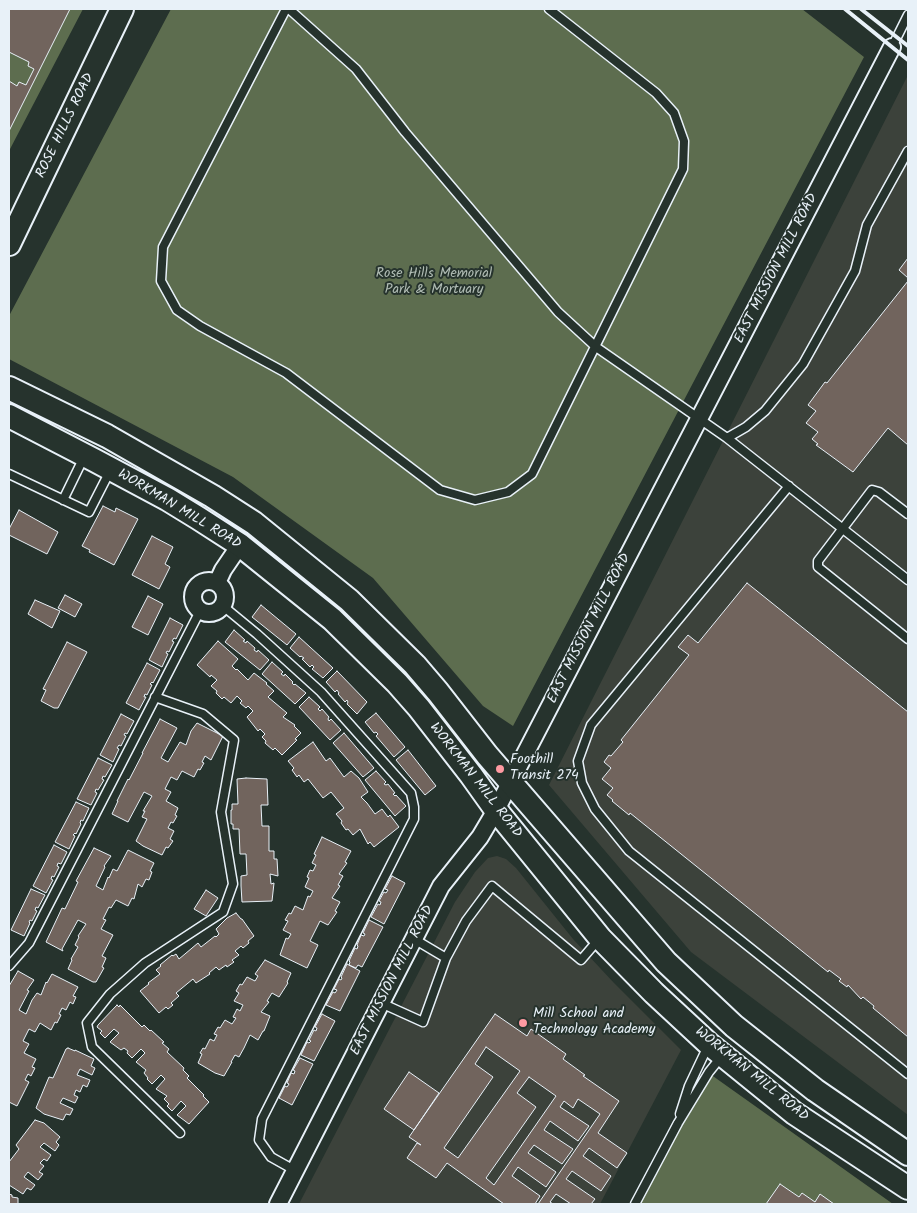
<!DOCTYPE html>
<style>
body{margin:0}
#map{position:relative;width:917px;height:1213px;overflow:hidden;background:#26332d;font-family:Kalam,sans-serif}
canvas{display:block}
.frame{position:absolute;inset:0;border:10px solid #e8f1f8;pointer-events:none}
</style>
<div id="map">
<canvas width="917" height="1213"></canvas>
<div class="frame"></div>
</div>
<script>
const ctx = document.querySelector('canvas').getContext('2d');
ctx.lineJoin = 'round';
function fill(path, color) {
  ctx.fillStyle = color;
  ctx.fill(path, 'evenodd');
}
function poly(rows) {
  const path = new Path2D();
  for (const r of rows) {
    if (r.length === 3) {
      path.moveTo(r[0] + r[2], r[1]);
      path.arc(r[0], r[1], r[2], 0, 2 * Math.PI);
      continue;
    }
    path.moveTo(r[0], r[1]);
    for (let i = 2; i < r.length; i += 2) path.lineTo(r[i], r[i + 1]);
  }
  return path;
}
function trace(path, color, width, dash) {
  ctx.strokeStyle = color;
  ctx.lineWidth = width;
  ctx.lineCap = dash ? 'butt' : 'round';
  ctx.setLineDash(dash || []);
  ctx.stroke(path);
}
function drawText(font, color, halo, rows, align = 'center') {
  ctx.font = font + ' Kalam,sans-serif';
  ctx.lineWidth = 4;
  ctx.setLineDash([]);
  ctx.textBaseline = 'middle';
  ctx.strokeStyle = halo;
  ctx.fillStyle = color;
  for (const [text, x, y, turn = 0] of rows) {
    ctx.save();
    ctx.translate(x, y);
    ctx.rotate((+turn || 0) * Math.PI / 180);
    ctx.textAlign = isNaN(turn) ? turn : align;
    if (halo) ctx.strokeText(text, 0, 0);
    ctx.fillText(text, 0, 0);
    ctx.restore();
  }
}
const built = poly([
 [908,75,908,1115,691,952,549,785],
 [497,856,506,859,516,868,573,939,614,983,681,1050,600,1204,299,1204,455,902,475,872,488,858]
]);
const green = poly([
 [9,9,83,9,9,151],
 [171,9,802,9,864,57,513,726,483,706,373,578,233,477,9,359,9,316],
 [710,1074,893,1204,639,1204]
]);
const building = poly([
 [9,9,70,9,9,131,9,81,17,86,19,82,26,85,34,69,28,66,29,62,9,52,9,9],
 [908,258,908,278,899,270,908,258],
 [908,281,908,445,888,428,853,472,816,445,818,444,812,439,818,432,806,423,816,411,808,405,825,382,827,383,908,281],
 [103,506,115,512,116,508,138,519,114,565,89,552,90,550,82,546,103,506],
 [19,510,58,532,47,554,9,535,9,529,19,510],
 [152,536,173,547,165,564,170,567,159,589,132,575,152,536],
 [747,583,908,712,908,1037,873,1008,874,1006,863,997,861,999,848,985,847,987,839,981,841,979,829,970,828,972,630,813,629,815,612,801,613,800,607,795,613,788,602,779,611,768,604,762,609,755,611,756,623,742,621,740,689,655,678,647,688,635,698,643,747,583],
 [65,595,82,604,75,617,58,608,65,595],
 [148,596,163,604,148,635,132,627,148,596],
 [35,600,60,611,52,628,28,614,35,600],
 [261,605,296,634,287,645,252,617,261,605],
 [170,618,183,625,176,639,174,638,172,641,174,642,169,652,167,651,166,653,168,654,162,667,149,660,170,618],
 [234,630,245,640,243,641,246,643,247,641,255,648,254,650,257,652,258,650,269,660,260,670,225,642,234,630],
 [299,637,333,668,323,678,312,669,314,667,312,665,310,667,302,659,304,658,301,656,300,657,290,648,299,637],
 [218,641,238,659,232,666,236,670,237,669,248,680,254,673,267,683,266,684,274,691,268,697,287,713,283,717,295,725,294,726,301,733,295,739,297,740,282,755,275,748,273,750,265,743,266,741,262,737,265,734,260,729,258,731,247,717,253,711,248,706,246,708,240,703,242,701,237,696,231,703,224,697,222,699,216,693,217,691,211,686,217,680,211,675,210,677,197,665,218,641],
 [67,642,87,652,58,708,54,708,41,701,46,690,43,689,67,642],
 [272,662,283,672,281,674,284,676,285,674,293,682,292,683,294,685,295,684,306,693,295,704,262,674,272,662],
 [147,663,160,670,153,683,152,682,150,684,152,685,147,695,145,694,144,697,146,697,139,710,126,703,147,663],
 [337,671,367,702,357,714,347,704,348,702,347,700,345,702,338,694,339,693,337,690,335,692,326,682,337,671],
 [309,697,320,707,318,709,320,711,322,709,329,717,328,719,329,721,331,719,341,730,330,740,299,707,309,697],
 [376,713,405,747,394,757,376,736,378,734,376,732,374,733,365,722,376,713],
 [121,714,134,721,127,734,125,733,124,735,126,736,121,746,119,745,117,748,119,749,113,762,100,755,121,714],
 [160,719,177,728,161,758,168,762,180,742,186,745,191,731,197,723,223,736,211,760,205,756,202,762,204,763,200,770,198,769,194,777,182,771,177,780,171,777,165,789,171,792,166,801,178,808,175,815,177,816,173,823,171,822,168,828,174,831,170,839,173,841,168,848,166,847,162,855,143,846,136,841,147,819,142,817,145,811,143,811,152,796,144,792,128,822,112,814,118,801,117,801,128,779,129,780,143,753,142,753,160,719],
 [344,733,374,768,363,777,333,743,344,733],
 [313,742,326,761,330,758,344,777,351,771,359,778,368,792,361,797,367,803,375,814,382,809,388,817,390,815,399,827,374,847,370,842,368,844,360,829,353,835,348,829,346,830,341,823,342,821,336,814,344,808,331,792,323,798,308,779,304,782,299,775,297,777,292,770,294,768,288,761,313,742],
 [408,750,436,786,425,795,396,760,408,750],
 [98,758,112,765,105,777,103,776,102,779,104,780,98,790,96,789,95,792,97,793,91,805,77,799,98,758],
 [376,771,386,782,384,784,386,785,388,784,395,793,393,794,395,796,396,795,406,806,395,816,365,780,376,771],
 [246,778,267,779,268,805,261,805,262,826,269,826,269,851,274,851,274,859,277,859,278,876,270,874,271,884,274,883,272,901,242,902,241,886,241,876,247,875,246,854,240,854,239,829,233,829,233,824,231,824,231,810,232,810,232,804,238,804,237,779,246,778],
 [76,802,89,808,83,821,81,820,80,823,81,824,76,834,75,833,73,835,75,836,69,849,55,842,76,802],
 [322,837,351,851,345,862,347,863,339,874,343,876,338,885,340,886,332,898,340,902,335,911,337,912,328,925,320,921,310,941,318,945,307,968,280,955,286,938,288,939,291,934,283,930,288,921,285,920,289,913,291,914,295,906,303,910,308,896,310,897,313,891,305,887,309,878,307,877,310,870,313,871,316,865,312,863,316,855,314,854,322,837],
 [54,845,67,852,61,864,58,863,57,866,59,867,54,877,52,876,51,879,53,880,46,893,33,886,54,845],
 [94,848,111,856,104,866,105,867,96,886,103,890,108,877,109,878,113,869,117,871,128,850,154,863,150,871,152,872,149,880,146,879,142,887,138,884,134,899,132,898,128,906,116,900,111,908,109,907,103,919,106,920,101,929,113,935,102,956,106,958,102,967,104,968,96,982,93,982,68,969,72,960,71,959,78,947,75,945,79,937,78,936,86,924,78,920,62,949,63,951,46,942,62,908,65,909,78,882,76,881,94,848],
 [392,876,405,883,384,924,371,917,378,904,380,905,381,902,379,901,384,892,386,893,388,890,385,889,392,876],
 [31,889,45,895,38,908,36,907,35,910,37,911,32,921,30,920,29,922,30,923,24,936,11,930,31,889],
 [206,890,218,898,206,916,194,909,206,890],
 [236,913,241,919,242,919,254,936,248,941,249,943,243,948,241,946,235,951,239,955,232,960,234,962,227,967,226,965,219,970,216,967,209,973,210,974,196,983,193,979,176,993,179,996,171,1003,173,1005,168,1009,166,1007,159,1013,140,991,149,984,148,983,160,974,156,970,161,966,160,965,172,955,173,956,176,954,179,959,198,943,201,947,215,936,216,937,219,934,216,929,227,918,236,913],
 [369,920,383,927,362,967,358,965,356,968,349,965,350,962,349,961,355,948,357,949,358,946,357,945,361,935,364,936,365,934,363,933,369,920],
 [265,960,291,973,287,982,288,983,279,997,272,993,267,1001,269,1002,261,1012,270,1016,264,1031,263,1031,258,1040,250,1035,244,1048,239,1057,235,1055,231,1062,232,1062,224,1076,215,1073,198,1063,202,1054,200,1053,203,1048,205,1049,210,1039,214,1041,217,1035,214,1034,218,1027,220,1028,225,1020,232,1024,236,1018,233,1017,237,1009,240,1011,243,1005,234,1001,239,993,236,991,240,984,242,985,247,977,255,981,258,976,255,974,265,960],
 [347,964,360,971,340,1011,326,1005,333,992,335,993,337,990,334,989,339,979,341,980,342,978,341,977,347,964],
 [18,971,34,980,27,990,29,991,19,1010,26,1014,32,1000,37,993,41,995,46,982,47,983,52,974,78,987,73,996,76,997,73,1004,70,1002,66,1010,62,1008,59,1014,61,1015,57,1023,55,1022,51,1030,40,1023,35,1032,29,1029,23,1041,29,1044,24,1053,36,1059,32,1067,35,1068,31,1076,28,1074,25,1080,29,1082,17,1106,9,1102,9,986,18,971],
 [117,1005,119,1007,120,1005,142,1027,144,1025,150,1031,151,1030,164,1042,162,1043,169,1049,167,1052,184,1068,183,1070,189,1076,187,1078,204,1095,203,1096,209,1102,189,1124,177,1115,186,1106,181,1101,172,1111,167,1106,169,1104,164,1099,167,1096,156,1089,165,1079,161,1075,152,1084,147,1079,148,1078,144,1073,146,1070,136,1062,145,1053,141,1049,132,1058,127,1053,128,1051,124,1048,121,1050,110,1042,119,1033,114,1029,105,1038,100,1033,102,1031,97,1027,98,1025,117,1005],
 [322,1014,335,1021,314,1061,301,1055,307,1042,309,1043,311,1041,309,1040,314,1030,316,1031,317,1028,315,1027,322,1014],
 [495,1014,527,1036,531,1029,566,1054,563,1059,585,1075,583,1076,619,1101,598,1133,627,1153,617,1168,589,1148,583,1156,611,1176,601,1191,572,1171,566,1179,595,1199,591,1204,571,1204,556,1194,550,1202,553,1204,538,1204,600,1114,578,1099,573,1108,564,1101,560,1107,589,1126,578,1141,550,1121,544,1130,573,1149,562,1164,534,1145,528,1153,556,1172,546,1187,518,1167,512,1176,540,1196,535,1204,504,1204,447,1163,436,1178,407,1158,417,1143,421,1145,409,1137,495,1014],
 [486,1047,520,1071,458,1158,444,1148,493,1077,475,1064,486,1047],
 [529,1077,556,1096,494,1185,486,1178,536,1107,517,1093,529,1077],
 [68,1048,75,1051,75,1050,94,1059,91,1066,95,1068,92,1075,80,1069,77,1075,90,1080,87,1087,83,1085,80,1092,76,1090,74,1095,78,1097,75,1103,63,1098,60,1103,73,1109,70,1115,66,1114,63,1120,44,1114,36,1108,49,1077,53,1078,66,1049,68,1048],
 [300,1058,313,1064,292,1105,279,1098,285,1086,287,1087,289,1084,287,1083,291,1073,294,1074,295,1071,293,1070,300,1058],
 [409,1072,439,1093,414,1130,384,1109,409,1072],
 [35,1120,44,1123,60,1137,56,1142,59,1145,55,1151,44,1143,40,1147,51,1155,47,1161,44,1159,40,1163,44,1166,39,1172,43,1174,38,1180,28,1172,24,1177,35,1185,31,1190,27,1188,23,1194,9,1185,9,1162,19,1149,16,1145,35,1120],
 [780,1184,799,1197,802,1193,815,1202,820,1194,834,1204,766,1204,780,1184],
 [9,1194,12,1195,12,1197,18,1198,18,1204,20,1204,9,1204,9,1194]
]);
const service = poly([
 [286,9,163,247,161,281,177,310,200,326,286,373,440,490,475,500,508,492,532,474,683,169,684,141,674,113,656,93,549,9],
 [289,9,356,69,405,132,558,312,596,347,727,438,746,427,765,411,803,364,855,271,867,225,908,151],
 [892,47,908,15],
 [727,438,908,580],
 [9,474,89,512,110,471],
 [789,486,591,725,578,761,582,783,595,809,629,851,908,1074],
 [63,500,84,457],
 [908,514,879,492,872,490,818,561,818,567,908,639],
 [223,606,257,634,321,692,411,793,414,807,414,819,262,1119,259,1140,271,1157,296,1171],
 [155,697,203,714,234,740,221,812,233,884,223,912,145,963,110,994,87,1023,92,1047,180,1133],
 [414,939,446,958],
 [9,966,29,943,200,611],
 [381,1003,423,1022,446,958,466,921,492,886,581,960,599,939],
 [680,1114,689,1086,708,1046],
 [635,1204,678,1123,709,1072,721,1057]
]);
const minor = poly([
 [209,597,16],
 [217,583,223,570,240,545],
 [278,1204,441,886,480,837,496,810,892,47]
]);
const secondary = poly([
 [9,244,122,9],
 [9,388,107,436,212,496,254,523,349,600,415,665,438,692,487,755,666,962,734,1026,815,1090,908,1154],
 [9,416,94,460,167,499,198,518,240,545,332,619,397,683,419,708,471,775,496,810,600,938,654,993,709,1044,794,1113,908,1188]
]);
const rail = poly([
 [845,9,908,60],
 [861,9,908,46]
]);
const markers = [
 [500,769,5,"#ff9aa2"],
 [523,1023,5,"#ff9aa2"]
];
const streetNames = [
 ["ROSE HILLS ROAD",66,126,-64],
 ["EAST MISSION MILL ROAD",777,269,-63],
 ["WORKMAN MILL ROAD",179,510,31],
 ["EAST MISSION MILL ROAD",590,629,-63],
 ["WORKMAN MILL ROAD",475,781,52],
 ["EAST MISSION MILL ROAD",393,981,-63],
 ["WORKMAN MILL ROAD",751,1075,39]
];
const parkNames = [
 ["Rose Hills Memorial",434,275],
 ["Park & Mortuary",434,291]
];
const poiNames = [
 ["Foothill",510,761],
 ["Transit 274",510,777],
 ["Mill School and",533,1015],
 ["Technology Academy",533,1031]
];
fill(built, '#3c423b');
fill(green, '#5d6d4f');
fill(building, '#71645d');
trace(building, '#e8f1f8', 1);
trace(service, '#e8f1f8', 11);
trace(minor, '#e8f1f8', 20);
trace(secondary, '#e8f1f8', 26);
trace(service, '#26332d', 8);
trace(minor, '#26332d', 16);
trace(secondary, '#26332d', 22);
trace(rail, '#e8f1f8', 4);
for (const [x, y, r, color] of markers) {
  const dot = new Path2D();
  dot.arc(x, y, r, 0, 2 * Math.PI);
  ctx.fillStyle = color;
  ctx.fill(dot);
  trace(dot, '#26332d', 2);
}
drawText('14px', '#e8f1f8', '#26332d', streetNames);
drawText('14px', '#b0bcb4', '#26332d', parkNames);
drawText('14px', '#e8f1f8', '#26332d', poiNames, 'left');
</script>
